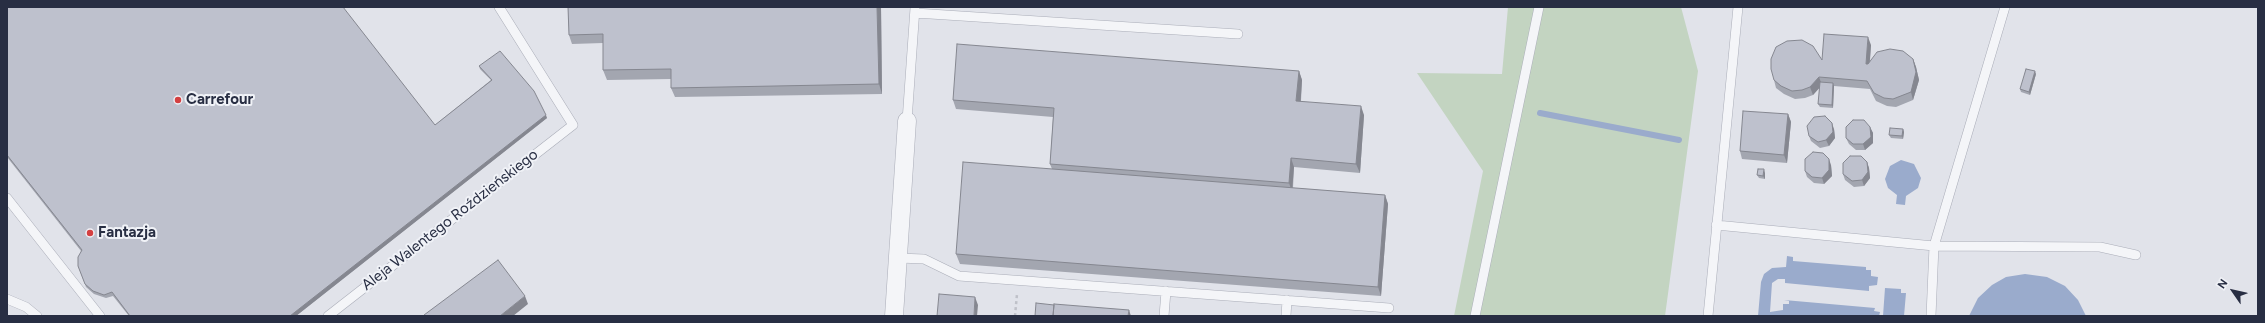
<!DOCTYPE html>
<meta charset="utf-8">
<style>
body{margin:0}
#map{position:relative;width:2265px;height:323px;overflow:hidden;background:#e1e3ea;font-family:Figtree,sans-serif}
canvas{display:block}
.frame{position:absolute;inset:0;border:8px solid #282e43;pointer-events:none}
.north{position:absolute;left:2213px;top:271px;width:40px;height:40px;-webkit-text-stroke:3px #f0f2f7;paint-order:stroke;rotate:304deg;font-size:11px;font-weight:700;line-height:16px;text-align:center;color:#282e43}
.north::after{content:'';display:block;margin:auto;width:14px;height:18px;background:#282e43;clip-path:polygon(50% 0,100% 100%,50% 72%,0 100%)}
</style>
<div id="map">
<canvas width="2265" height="323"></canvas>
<div class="frame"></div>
<div class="north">N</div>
</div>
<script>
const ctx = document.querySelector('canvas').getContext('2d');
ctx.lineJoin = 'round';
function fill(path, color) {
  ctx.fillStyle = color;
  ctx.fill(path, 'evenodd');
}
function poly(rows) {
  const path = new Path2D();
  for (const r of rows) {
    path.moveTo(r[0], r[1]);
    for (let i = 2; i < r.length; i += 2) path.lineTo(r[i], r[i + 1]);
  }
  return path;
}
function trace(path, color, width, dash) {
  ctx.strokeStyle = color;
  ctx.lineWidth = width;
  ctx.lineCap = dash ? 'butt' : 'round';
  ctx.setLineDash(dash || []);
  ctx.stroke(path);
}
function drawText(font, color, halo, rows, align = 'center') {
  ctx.font = font + ' Figtree,sans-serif';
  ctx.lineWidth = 4;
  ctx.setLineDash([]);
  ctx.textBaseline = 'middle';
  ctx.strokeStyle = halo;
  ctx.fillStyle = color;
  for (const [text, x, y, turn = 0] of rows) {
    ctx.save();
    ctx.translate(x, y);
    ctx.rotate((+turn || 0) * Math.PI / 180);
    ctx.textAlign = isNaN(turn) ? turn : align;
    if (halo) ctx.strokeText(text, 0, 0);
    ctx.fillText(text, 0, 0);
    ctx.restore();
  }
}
const green = poly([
 [1508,7,1681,7,1698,71,1665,316,1454,316,1483,171,1417,73,1502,74]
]);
const water = poly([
 [1901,160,1914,164,1921,178,1918,188,1906,196,1905,205,1896,204,1897,195,1888,188,1885,179,1890,166],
 [1787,256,1793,257,1793,261,1866,267,1866,270,1871,270,1871,276,1878,277,1877,285,1869,286,1869,291,1785,283,1785,279,1778,279,1772,283,1770,312,1783,310,1783,304,1789,304,1789,301,1784,300,1875,308,1874,311,1880,312,1879,316,1758,316,1761,282,1764,274,1772,268,1786,267],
 [2025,274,2047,277,2065,286,2078,300,2086,316,1969,316,1978,298,1992,285,2006,277],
 [1885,288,1901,289,1901,293,1906,293,1904,316,1883,316]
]);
const stream = poly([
 [1540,113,1679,140]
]);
const path = poly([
 [1015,316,1017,294]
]);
const service = poly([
 [915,13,1238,34],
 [907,121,915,8],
 [7,198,100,316],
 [1716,225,1934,246,2100,247,2136,255],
 [898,258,924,259,959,276,1389,308],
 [7,299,26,307,37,316],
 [328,316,573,125,499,7],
 [1164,316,1166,291],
 [1286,316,1287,300],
 [1475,316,1539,7],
 [1708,316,1738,7],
 [1931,316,1934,246,2005,7]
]);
const minor = poly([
 [894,316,907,121]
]);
const wall = poly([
 [7,7,435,125,491,80,480,69,479,66,547,118,296,316,129,316,113,296,106,298,94,294,86,287,78,266,81,251,7,157],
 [568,7,881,7,882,94,675,97,671,88,671,79,607,80,603,70,603,43,572,44,569,35],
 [1871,45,1870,61,1913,59,1916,67,1919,80,1913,100,1896,107,1887,106,1876,101,1870,89,1834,86,1833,108,1820,107,1818,104,1820,87,1813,95,1805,98,1795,99,1784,94,1776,88,1774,80,1822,60],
 [1299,71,1302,80,1301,101,1364,115,1360,173,1294,167,1293,188,1385,195,1388,204,1381,296,960,264,956,254,1052,169,1050,164,1053,117,956,109,953,100],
 [2036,74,2030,95,2021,92,2020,89],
 [1788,114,1791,122,1787,163,1742,159,1740,151],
 [1870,127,1873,133,1873,143,1865,150,1856,150,1849,144,1846,138],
 [1834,129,1835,138,1829,146,1820,148,1811,141,1809,136],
 [1903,129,1904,132,1903,139,1891,138,1889,135],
 [1867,162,1869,168,1870,178,1864,186,1854,187,1845,180,1843,174],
 [1831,165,1832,176,1824,184,1814,183,1807,177,1805,171],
 [1765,173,1765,179,1759,178,1757,175]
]);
const shadedWall = poly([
 [877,7,881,7,882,94,879,84],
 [1868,37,1871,45,1869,71,1866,64],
 [1913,59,1916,67,1919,80,1913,100,1911,92],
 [1299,71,1302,80,1300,110,1296,101],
 [2035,71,2036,74,2030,95,2029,92],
 [1819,77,1822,85,1813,95,1810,87],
 [1833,83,1834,86,1833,108,1832,105],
 [1361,106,1364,115,1360,173,1356,164],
 [1788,114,1791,122,1787,163,1784,155],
 [546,115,547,118,296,316,290,316],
 [1832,123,1834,129,1835,138,1829,146,1826,140],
 [1870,127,1873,133,1873,143,1865,150,1863,144],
 [1903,129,1904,132,1903,139,1902,136],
 [1291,158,1294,167,1292,192,1289,183],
 [1829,159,1831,165,1832,176,1824,184,1822,178],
 [1867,162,1869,168,1870,178,1864,186,1862,180],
 [1764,169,1765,173,1765,179,1763,176],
 [1385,195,1388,204,1381,296,1378,287],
 [525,296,528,304,513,316,500,316],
 [975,297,978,305,977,316,974,316],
 [1129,310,1131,316,1128,316]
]);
const building = poly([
 [7,7,343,7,435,125,492,80,479,66,500,51,534,91,546,115,290,316,130,316,112,292,104,295,93,291,85,284,78,266,78,257,82,250,7,155,7,7],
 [568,7,877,7,879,84,671,88,671,69,603,70,603,34,569,35,568,7],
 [1824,34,1868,37,1866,64,1868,64,1877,52,1890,49,1903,51,1913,59,1916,72,1911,92,1893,99,1884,98,1874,93,1867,81,1819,77,1810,87,1802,90,1792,91,1781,86,1774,80,1771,69,1771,59,1776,47,1787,41,1802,40,1813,46,1822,60,1824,34],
 [957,44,1299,71,1296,101,1361,106,1356,164,1291,158,1289,183,1050,164,1054,108,953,100,957,44],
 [2026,69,2035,71,2029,92,2020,89,2026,69],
 [1820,82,1833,83,1832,105,1818,104,1820,82],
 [1743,111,1788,114,1784,155,1740,151,1743,111],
 [1825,116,1832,123,1833,132,1826,140,1818,142,1809,136,1807,126,1814,117,1825,116],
 [1853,120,1864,120,1870,127,1871,137,1863,144,1853,144,1846,138,1846,127,1853,120],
 [1890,128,1903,129,1902,136,1889,135,1890,128],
 [1813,152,1823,153,1829,159,1829,170,1822,178,1812,177,1805,171,1805,159,1813,152],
 [1850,156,1861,156,1867,162,1868,172,1862,180,1852,181,1843,174,1843,163,1850,156],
 [963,162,1385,195,1378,287,956,254,963,162],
 [1758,169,1764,169,1763,176,1757,175,1758,169],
 [498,260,525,296,500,316,425,316,424,315,498,260],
 [939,294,975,297,974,316,937,316,939,294],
 [1036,303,1054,305,1053,316,1035,316,1036,303],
 [1054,304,1129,310,1128,316,1053,316,1054,304]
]);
const markers = [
 [178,100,4,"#d44041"],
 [90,233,4,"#d44041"]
];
const poiNames = [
 ["Carrefour",186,100],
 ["Fantazja",98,233]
];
const streetNames = [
 ["Aleja Walentego Roździeńskiego",450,220,-38]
];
fill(green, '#c3d4c1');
fill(water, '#9aabcc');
trace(stream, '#9aabcc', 6);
trace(service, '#aaadb8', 10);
trace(minor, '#aaadb8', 19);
trace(path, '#bfc1c9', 2.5, [3, 3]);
trace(service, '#f4f5f8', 9);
trace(minor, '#f4f5f8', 18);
fill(wall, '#a3a6b0');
fill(shadedWall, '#858790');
fill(building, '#bec1cd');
trace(building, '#858790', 1);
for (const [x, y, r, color] of markers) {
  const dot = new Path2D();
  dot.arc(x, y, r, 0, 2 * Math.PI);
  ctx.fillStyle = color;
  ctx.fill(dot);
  trace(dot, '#f0f2f7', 1.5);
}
drawText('bold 15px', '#282e43', '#f0f2f7', poiNames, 'left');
drawText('15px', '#282e43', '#f0f2f7', streetNames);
</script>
